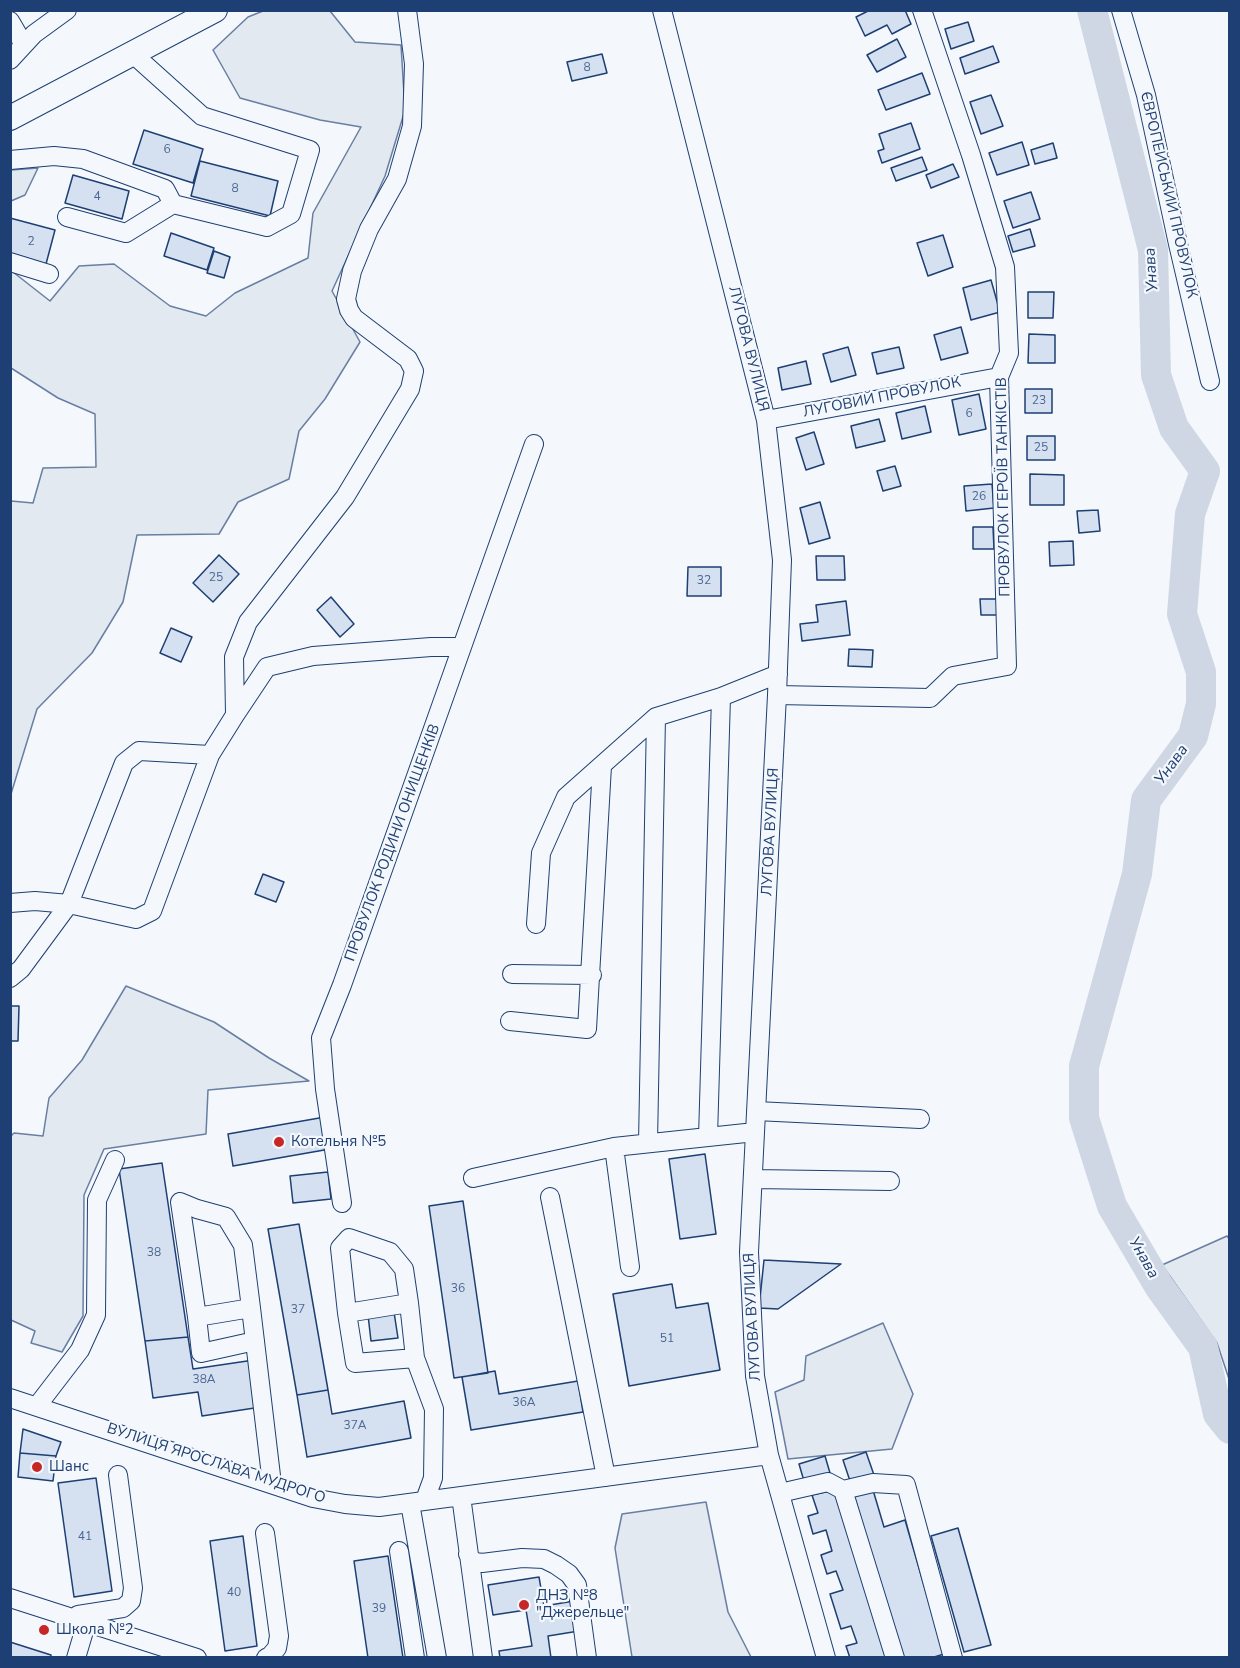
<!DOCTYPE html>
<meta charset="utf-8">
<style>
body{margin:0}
#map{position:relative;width:1240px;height:1668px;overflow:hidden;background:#f4f7fb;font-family:"Nunito Sans",sans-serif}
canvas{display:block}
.frame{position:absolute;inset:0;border:12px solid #1d3f73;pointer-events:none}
</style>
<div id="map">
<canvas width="1240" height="1668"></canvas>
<div class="frame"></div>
</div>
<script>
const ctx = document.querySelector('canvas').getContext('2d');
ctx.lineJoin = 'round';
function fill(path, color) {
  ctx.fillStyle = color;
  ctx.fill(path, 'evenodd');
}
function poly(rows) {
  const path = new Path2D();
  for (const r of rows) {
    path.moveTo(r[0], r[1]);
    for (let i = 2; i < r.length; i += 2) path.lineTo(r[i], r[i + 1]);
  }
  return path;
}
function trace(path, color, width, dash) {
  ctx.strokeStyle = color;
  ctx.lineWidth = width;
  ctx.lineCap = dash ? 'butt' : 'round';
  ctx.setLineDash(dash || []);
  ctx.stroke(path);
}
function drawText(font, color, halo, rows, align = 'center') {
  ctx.font = font + ' "Nunito Sans",sans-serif';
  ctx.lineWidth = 4.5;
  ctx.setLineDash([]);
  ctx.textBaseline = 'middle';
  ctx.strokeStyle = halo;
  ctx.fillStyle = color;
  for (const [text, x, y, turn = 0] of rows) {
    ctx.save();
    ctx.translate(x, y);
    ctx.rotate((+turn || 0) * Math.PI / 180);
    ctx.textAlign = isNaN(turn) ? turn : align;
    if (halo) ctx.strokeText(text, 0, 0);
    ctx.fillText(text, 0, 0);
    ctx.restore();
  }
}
const green = poly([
 [263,11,330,11,355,42,401,45,405,110,385,176,332,291,360,342,325,399,299,431,289,479,238,502,219,534,137,535,123,602,92,653,37,709,11,794,11,501,33,503,43,468,96,467,95,414,58,398,11,368,11,264,13,272,50,301,79,266,114,264,170,306,206,316,235,293,308,258,313,213,361,127,320,120,240,98,213,50,248,17,263,11],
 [38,168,25,195,11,201,11,170,38,168],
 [126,986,214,1022,269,1058,309,1081,208,1090,206,1134,104,1149,84,1195,83,1316,62,1352,31,1343,35,1331,11,1320,11,1136,14,1133,43,1136,49,1098,82,1060,126,986],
 [1227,1236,1230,1240,1229,1379,1217,1343,1162,1265,1227,1236],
 [883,1323,913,1394,892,1449,788,1459,775,1392,804,1380,806,1356,883,1323],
 [706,1502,728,1612,751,1657,632,1657,615,1548,622,1514,706,1502]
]);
const river = poly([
 [1092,10,1153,250,1156,375,1174,428,1205,471,1190,514,1182,614,1201,672,1201,704,1193,736,1146,800,1137,874,1084,1066,1084,1118,1112,1206,1159,1286,1203,1347,1218,1414,1230,1429]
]);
const building = poly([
 [870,10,905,10,911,24,892,34,887,25,865,36,856,17,870,10],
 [968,22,974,41,951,49,945,29,968,22],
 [897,39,906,57,877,72,867,55,897,39],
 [993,46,999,62,965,74,960,58,993,46],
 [602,54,607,73,572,81,567,62,602,54],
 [922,73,930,94,886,110,878,90,922,73],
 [991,95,1003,126,981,134,970,102,991,95],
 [911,123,920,149,882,163,878,151,884,149,879,134,911,123],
 [144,130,203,149,193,183,133,164,144,130],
 [1022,142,1029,165,997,175,989,153,1022,142],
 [1053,143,1057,158,1035,164,1031,150,1053,143],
 [922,157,927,170,896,181,891,168,922,157],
 [200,161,278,181,270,216,191,196,200,161],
 [953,164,959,177,931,188,926,175,953,164],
 [73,175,129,191,122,219,65,203,73,175],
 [1031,192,1040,219,1013,228,1004,201,1031,192],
 [10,218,55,230,46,264,10,253,10,218],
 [1030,229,1035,246,1013,252,1008,236,1030,229],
 [171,233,214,248,207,270,164,256,171,233],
 [943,235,953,267,928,276,917,243,943,235],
 [214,251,230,257,224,278,207,273,214,251],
 [991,280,1000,312,971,320,963,288,991,280],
 [1028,292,1054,292,1053,318,1028,318,1028,292],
 [961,327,968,353,941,360,934,335,961,327],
 [1029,334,1055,335,1055,363,1028,363,1029,334],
 [848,347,856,375,831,382,823,354,848,347],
 [899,347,904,368,877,374,872,353,899,347],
 [806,361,811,384,782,390,778,368,806,361],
 [1025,389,1052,389,1052,413,1025,413,1025,389],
 [979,394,986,429,959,435,952,400,979,394],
 [925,406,931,432,902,439,896,413,925,406],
 [879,419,885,441,856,448,851,426,879,419],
 [814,432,824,464,806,470,796,438,814,432],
 [1027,436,1055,436,1055,460,1027,460,1027,436],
 [895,466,901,486,883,491,877,471,895,466],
 [1030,474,1064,475,1064,505,1030,505,1030,474],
 [992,484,994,508,966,511,964,486,992,484],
 [820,502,830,538,809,544,800,508,820,502],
 [1098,510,1100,531,1079,533,1077,511,1098,510],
 [973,527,993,527,994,549,973,549,973,527],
 [1073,541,1074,565,1050,566,1049,542,1073,541],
 [219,555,239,574,213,602,193,583,219,555],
 [816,556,844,556,845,580,817,580,816,556],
 [688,567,721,567,721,596,687,596,688,567],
 [331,597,354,624,340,637,317,610,331,597],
 [980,599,1000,599,1000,615,981,615,980,599],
 [846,601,850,635,802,641,800,624,818,622,816,605,846,601],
 [171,628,192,637,181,662,160,653,171,628],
 [849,649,873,650,872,667,848,666,849,649],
 [263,874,284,882,276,902,255,894,263,874],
 [10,1006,19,1006,18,1041,10,1041,10,1006],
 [325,1117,330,1149,233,1166,228,1134,325,1117],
 [705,1154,716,1234,680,1239,669,1159,705,1154],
 [162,1163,188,1337,145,1341,119,1169,162,1163],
 [328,1172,331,1199,293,1203,290,1176,328,1172],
 [463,1201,488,1373,454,1378,429,1206,463,1201],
 [299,1224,328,1390,297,1395,268,1229,299,1224],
 [764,1260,841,1264,778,1309,759,1308,764,1260],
 [672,1284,676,1308,708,1303,720,1370,629,1386,613,1294,672,1284],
 [394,1312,398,1338,371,1341,368,1315,394,1312],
 [188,1337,193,1369,254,1360,261,1407,202,1416,198,1392,153,1398,145,1341,188,1337],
 [495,1371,499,1394,578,1381,583,1412,471,1430,462,1377,495,1371],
 [328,1390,332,1414,404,1401,411,1438,307,1457,297,1395,328,1390],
 [23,1429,61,1442,56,1456,20,1453,23,1429],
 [866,1452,874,1475,851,1484,843,1460,866,1452],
 [20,1453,56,1456,53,1481,18,1477,20,1453],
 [825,1456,830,1473,804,1481,799,1464,825,1456],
 [96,1478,112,1591,74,1597,58,1483,96,1478],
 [838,1489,891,1658,850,1658,846,1646,857,1643,851,1626,841,1629,830,1594,843,1590,836,1571,827,1574,821,1555,832,1551,826,1530,813,1534,808,1516,818,1513,812,1495,838,1489],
 [873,1490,884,1527,905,1520,944,1654,931,1658,902,1658,854,1495,873,1490],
 [958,1528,991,1645,964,1652,931,1536,958,1528],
 [243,1536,257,1646,225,1651,210,1541,243,1536],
 [388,1556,403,1658,368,1658,354,1561,388,1556],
 [539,1577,544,1606,574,1601,579,1631,548,1636,551,1658,500,1658,499,1651,532,1646,526,1610,493,1615,488,1585,539,1577],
 [10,1642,51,1655,51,1658,10,1658,10,1642]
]);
const minor = poly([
 [662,10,766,420,782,560,777,695,749,1252,755,1376,769,1455,826,1658],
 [1121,10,1146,95,1178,244,1210,381],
 [10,21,24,45],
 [10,60,34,34,67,10],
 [10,160,54,156,83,159,165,189,173,204,267,227,291,214,310,150,202,116,133,54],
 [67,217,126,233,173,204],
 [10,262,49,274],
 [766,420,999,377],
 [777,695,930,698,953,676,1007,666,999,377,1009,353,1005,267,971,155,922,10],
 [235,715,267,667,313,656,431,647,462,647],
 [10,903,35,901,69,904,136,919,152,911,210,755,235,715,234,657,248,622,345,497,410,389,414,371,408,359,354,318,349,310,346,299,352,271,369,229,397,179,412,126,414,64,407,10],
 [536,924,541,853,566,797,656,717,721,697,778,674],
 [512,974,592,975],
 [10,978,21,969,69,904,124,763,139,751,210,755],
 [510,1021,587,1029,602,766],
 [756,1111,920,1119],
 [708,1137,721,697],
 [648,1143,656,717],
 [614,1147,630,1267],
 [473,1178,614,1147,755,1132],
 [753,1179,890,1181],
 [550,1197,606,1477],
 [342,1203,325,1089,321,1038,342,985,534,444],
 [409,1303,347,1313,340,1248,349,1238,390,1252,404,1269,409,1303,415,1358,434,1409,433,1478,425,1500],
 [251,1308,197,1317,180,1202,197,1209,226,1217,243,1245,251,1308,272,1484],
 [347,1313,355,1363,415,1358],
 [197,1317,201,1353,255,1341],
 [10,1398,313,1498,345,1504,379,1507,769,1455],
 [37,1406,80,1350,96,1315,97,1200,115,1160],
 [843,1490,895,1658],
 [780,1493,828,1482,843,1490,873,1483,906,1485,953,1658],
 [461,1496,483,1658],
 [410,1503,437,1658],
 [265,1533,279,1636,277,1648,270,1656,266,1658],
 [399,1551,415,1658],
 [468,1554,471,1559,475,1562,482,1563,522,1558,544,1559,556,1565,569,1574,577,1585,587,1658],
 [10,1598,197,1658],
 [78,1615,123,1608,131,1601,133,1588,118,1475],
 [76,1658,87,1621]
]);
const major = poly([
 [10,118,215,10]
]);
const markers = [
 [279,1142,6,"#c62828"],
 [37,1467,6,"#c62828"],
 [524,1605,6,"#c62828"],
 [44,1630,6,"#c62828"]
];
const numberNames = [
 ["8",587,68],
 ["6",167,150],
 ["8",235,189],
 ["4",97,197],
 ["2",31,242],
 ["23",1039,401],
 ["6",969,414],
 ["25",1041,448],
 ["26",979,497],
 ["25",216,578],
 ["32",704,581],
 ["38",154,1253],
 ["36",458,1289],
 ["37",298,1310],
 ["51",667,1339],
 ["38А",204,1380],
 ["36А",524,1403],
 ["37А",355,1426],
 ["41",85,1537],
 ["40",234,1593],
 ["39",379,1609]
];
const streetNames = [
 ["ЄВРОПЕЙСЬКИЙ ПРОВУЛОК",1168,195,77],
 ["ЛУГОВА ВУЛИЦЯ",748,349,76],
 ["ЛУГОВИЙ ПРОВУЛОК",882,398,-11],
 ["ПРОВУЛОК ГЕРОЇВ ТАНКІСТІВ",1004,487,-91],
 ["ЛУГОВА ВУЛИЦЯ",771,832,-87],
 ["ПРОВУЛОК РОДИНИ ОНИЩЕНКІВ",393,843,-70],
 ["ЛУГОВА ВУЛИЦЯ",753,1317,-93],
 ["ВУЛИЦЯ ЯРОСЛАВА МУДРОГО",216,1464,18]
];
const poiNames = [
 ["Котельня №5",291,1142],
 ["Шанс",49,1467],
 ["ДНЗ №8",536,1596],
 ["\"Джерельце\"",536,1613],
 ["Школа №2",56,1630]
];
const waterNames = [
 ["Унава",1152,270,-94],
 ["Унава",1172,765,-54],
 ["Унава",1143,1258,60]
];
fill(green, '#e3e9f0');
trace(green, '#687fa3', 1.5);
trace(river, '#cfd7e4', 30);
fill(building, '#d5e0f0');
trace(building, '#1d3f73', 1.5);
trace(minor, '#1d3f73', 20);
trace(major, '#1d3f73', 26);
trace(minor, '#f4f7fb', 18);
trace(major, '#f4f7fb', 24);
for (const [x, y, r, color] of markers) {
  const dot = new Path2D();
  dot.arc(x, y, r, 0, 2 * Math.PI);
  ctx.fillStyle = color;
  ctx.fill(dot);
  trace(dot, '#f4f7fb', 2);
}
drawText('12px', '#4b6792', null, numberNames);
drawText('15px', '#1d3f73', '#f4f7fb', streetNames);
drawText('15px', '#1d3f73', '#f4f7fb', poiNames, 'left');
drawText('italic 16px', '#1d3f73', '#f4f7fb', waterNames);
</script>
